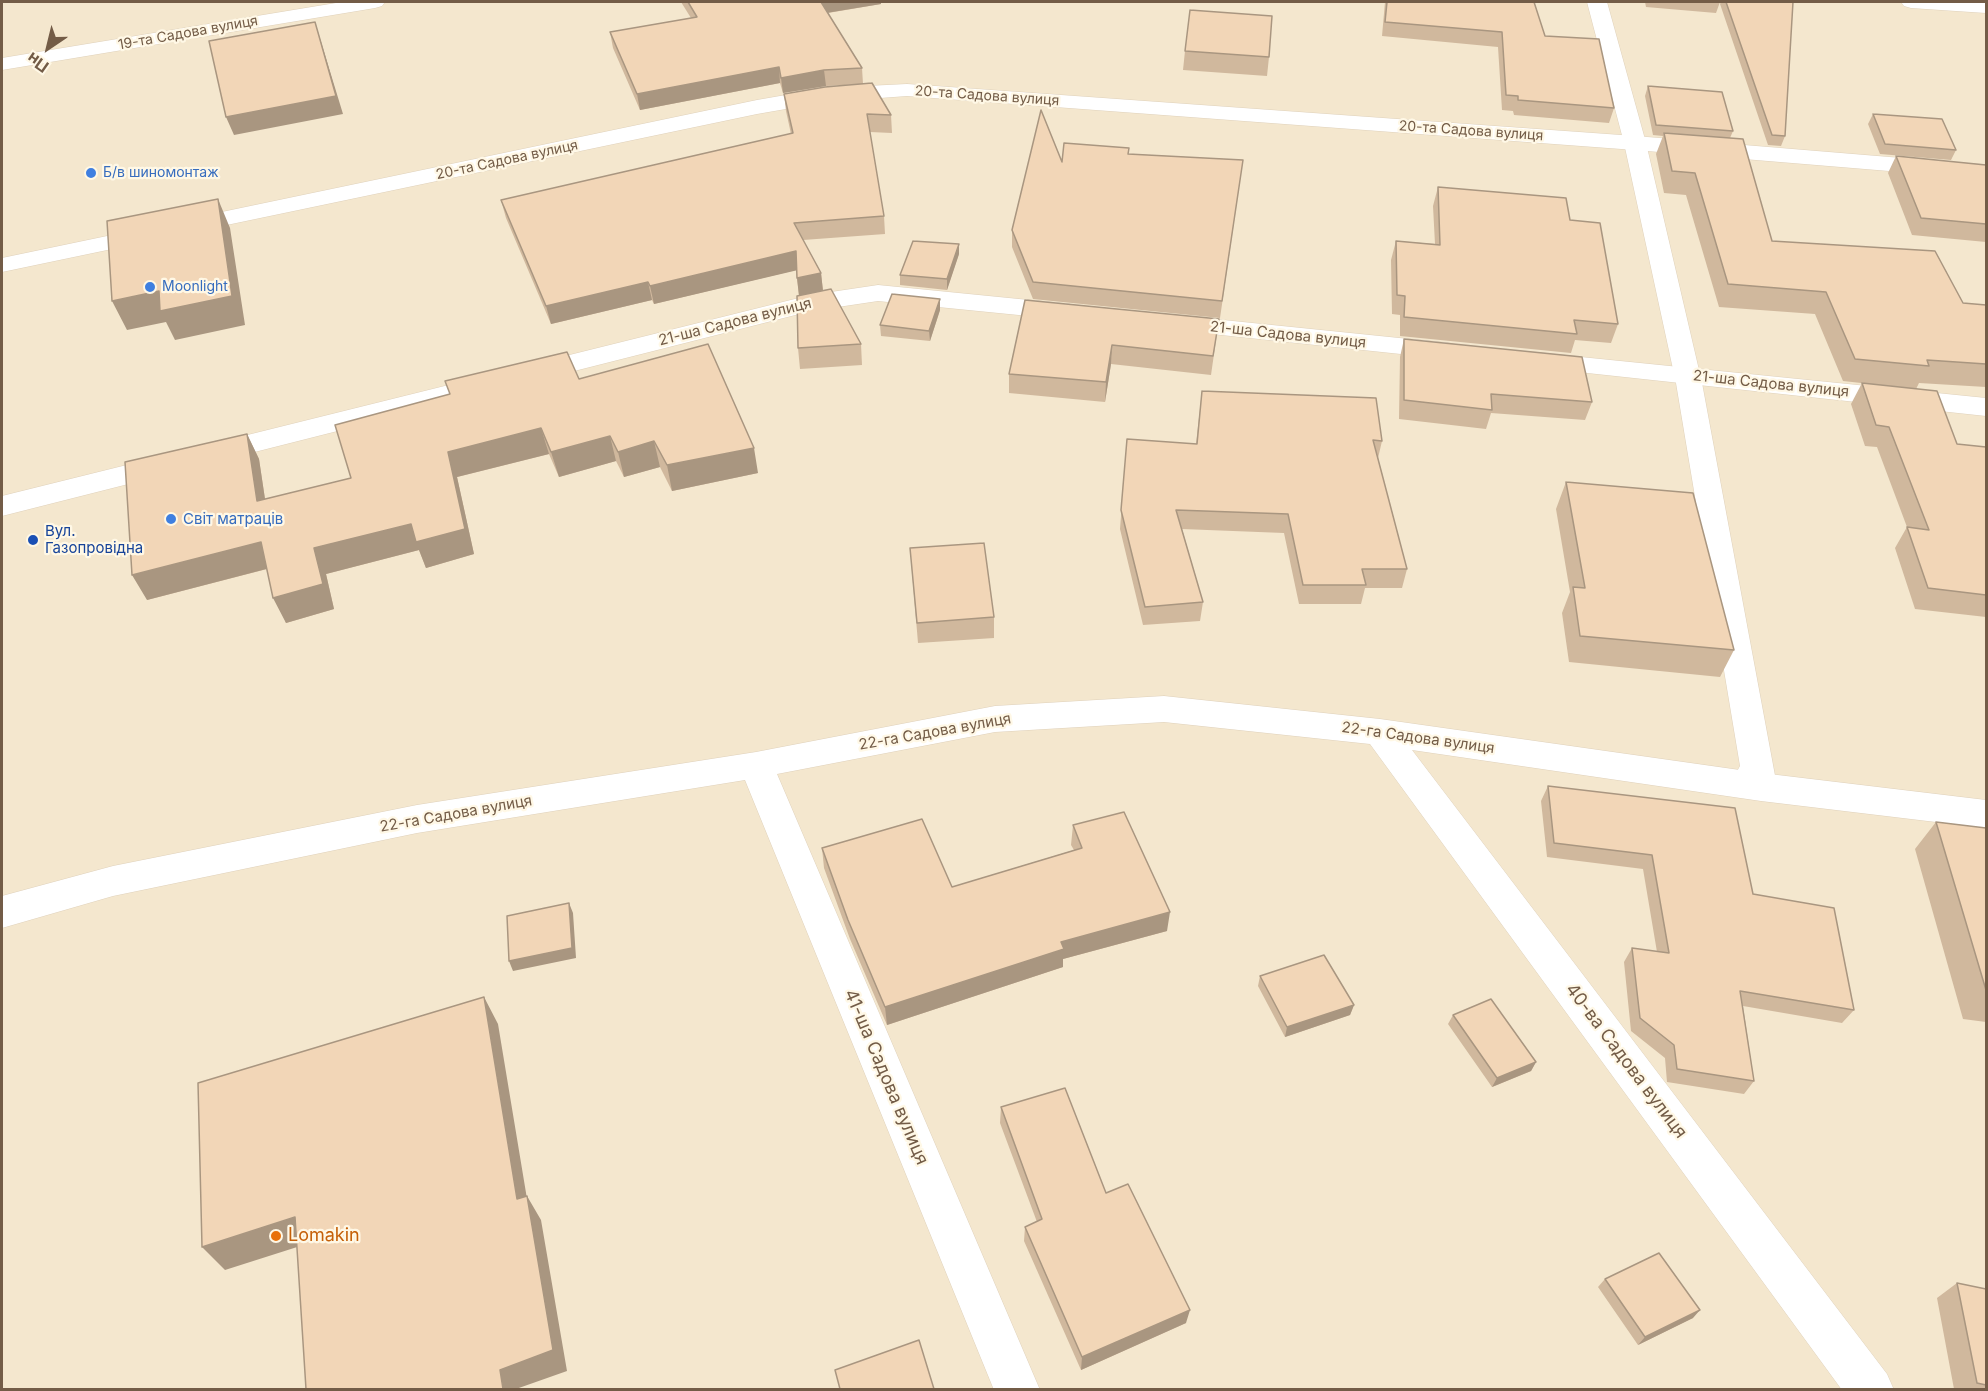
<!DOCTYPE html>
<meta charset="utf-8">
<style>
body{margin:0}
#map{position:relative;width:1988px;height:1391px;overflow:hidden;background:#fcf5e0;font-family:Inter,sans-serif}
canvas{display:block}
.frame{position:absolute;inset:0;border:3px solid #735c47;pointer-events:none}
.north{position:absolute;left:18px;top:18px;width:60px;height:60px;-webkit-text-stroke:4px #fff8e6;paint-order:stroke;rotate:215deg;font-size:16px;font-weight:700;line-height:24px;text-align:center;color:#735c47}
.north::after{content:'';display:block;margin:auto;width:21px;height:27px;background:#735c47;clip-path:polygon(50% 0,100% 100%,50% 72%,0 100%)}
</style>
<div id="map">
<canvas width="1988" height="1391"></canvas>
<div class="frame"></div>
<div class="north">Пн</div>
</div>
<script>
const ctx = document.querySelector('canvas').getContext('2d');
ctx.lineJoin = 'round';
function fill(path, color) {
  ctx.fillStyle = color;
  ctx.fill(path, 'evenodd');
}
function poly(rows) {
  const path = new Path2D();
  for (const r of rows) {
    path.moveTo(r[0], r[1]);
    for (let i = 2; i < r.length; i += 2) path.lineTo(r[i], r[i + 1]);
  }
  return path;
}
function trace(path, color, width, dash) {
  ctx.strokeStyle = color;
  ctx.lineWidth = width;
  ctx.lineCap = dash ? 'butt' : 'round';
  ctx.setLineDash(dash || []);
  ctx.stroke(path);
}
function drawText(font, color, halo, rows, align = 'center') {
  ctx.font = font + ' Inter,sans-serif';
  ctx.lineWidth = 4.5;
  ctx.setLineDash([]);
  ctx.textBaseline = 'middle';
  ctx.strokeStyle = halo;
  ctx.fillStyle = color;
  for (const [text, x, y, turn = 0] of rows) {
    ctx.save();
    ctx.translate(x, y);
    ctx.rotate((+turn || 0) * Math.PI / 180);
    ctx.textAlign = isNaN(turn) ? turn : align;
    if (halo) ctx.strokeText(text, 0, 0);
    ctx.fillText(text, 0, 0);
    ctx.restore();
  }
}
const residential = poly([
 [2,2,1986,2,1986,1389,2,1390]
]);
const service = poly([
 [1587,2,1607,2,1646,143,1702,383,1776,781,1771,790,1759,794,1739,784,1735,775,1740,766,1676,383,1624,143,1587,2]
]);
const minor = poly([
 [342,2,385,2,382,6,375,8,2,70,2,58,342,2],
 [1901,2,1986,2,1986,13,1911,8,1904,6,1901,2],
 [907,84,1635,136,1986,165,1986,179,1635,150,907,96,826,102,757,114,2,272,2,258,757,100,826,88,907,84],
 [878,285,1069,304,1078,307,1082,312,1078,317,1069,320,878,301,811,311,2,516,2,496,811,295,878,285],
 [1174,315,1448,343,1457,345,1461,351,1457,357,1448,359,1165,329,1161,323,1165,317,1174,315],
 [1541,353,1986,398,1986,416,1532,367,1528,361,1532,355,1541,353],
 [1164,696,1380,719,1761,773,1986,800,1986,828,1761,801,1412,750,1887,1374,1894,1390,1842,1390,1370,744,1164,722,995,732,777,774,1040,1390,994,1390,745,780,417,833,113,896,2,928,2,896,113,866,417,805,756,752,995,706,1164,696]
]);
const wall = poly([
 [681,2,881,2,881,4,828,13,862,68,863,84,826,86,783,93,780,83,640,110,613,48,610,32,691,18],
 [1385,2,1534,2,1545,36,1614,108,1609,123,1514,115,1513,111,1502,110,1498,47,1382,36],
 [1645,2,1720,2,1716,13,1646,7],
 [1721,2,1793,2,1785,136,1781,146,1768,145,1720,4],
 [1185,51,1269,57,1267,76,1183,70],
 [1648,86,1733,131,1730,138,1772,241,1963,303,1986,305,1986,387,1919,383,1916,389,1843,381,1815,314,1719,307,1686,195,1664,193,1656,154,1663,136,1653,135,1645,96],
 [784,94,891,115,892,133,870,132,884,216,885,234,803,240,821,273,823,291,861,344,862,365,800,369,798,348,799,295,796,270,654,304,652,300,551,324,506,218,501,200,791,134,786,111],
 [1873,114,1956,150,1951,160,1880,154,1868,124],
 [1129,154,1243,160,1220,318,1033,299,1012,247,1012,230,1062,162],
 [1896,156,1986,165,1986,242,1912,235,1888,173],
 [1438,187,1570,220,1618,324,1611,343,1575,340,1571,353,1400,336,1400,315,1392,314,1391,260,1396,241,1435,244,1433,206],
 [959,254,947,290,900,285,900,275],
 [1025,300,1219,319,1211,375,1111,364,1105,402,1009,393,1009,374],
 [940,310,930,341,881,336,880,325],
 [1404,339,1592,402,1585,420,1491,413,1486,429,1399,419,1400,357],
 [579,379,758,473,672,491,660,467,624,477,616,461,559,477,549,454,457,477,474,554,426,568,419,550,326,574,334,609,286,623,267,569,147,600,247,434,259,459,265,499,351,478],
 [1862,383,1957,444,1986,447,1986,617,1915,609,1895,548,1907,527,1877,447,1865,446,1851,404],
 [1202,391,1382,441,1378,458,1407,569,1402,588,1365,588,1361,604,1299,604,1284,533,1182,529,1203,602,1200,621,1143,625,1120,529,1127,439,1196,444],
 [1566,482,1734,650,1720,677,1569,662,1562,613,1570,592,1556,509],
 [910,548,994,617,994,638,918,643],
 [1548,786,1753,894,1854,1010,1842,1023,1743,1006,1754,1081,1744,1094,1667,1082,1665,1058,1631,1031,1624,962,1632,948,1657,952,1643,869,1547,857,1541,801],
 [1936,822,1986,828,1986,1022,1963,1019,1915,849],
 [1073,825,1167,931,1063,959,1063,967,887,1025,850,939,824,868,822,848,952,887,1074,850,1071,845],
 [1260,976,1354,1005,1350,1015,1285,1037,1258,986],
 [1453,1015,1536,1062,1531,1071,1492,1087,1448,1024],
 [1001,1107,1106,1193,1186,1323,1081,1370,1024,1241,1025,1227,1037,1222,1000,1123],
 [1605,1279,1693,1318,1638,1345,1598,1287],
 [1957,1283,1986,1289,1986,1389,1954,1389,1937,1298]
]);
const shadedWall = poly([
 [819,2,881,2,881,4,820,14],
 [315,22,343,114,234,135,226,117],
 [779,67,780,83,640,110,637,94],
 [824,70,826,86,783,93,781,78],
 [218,199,230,228,245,325,175,340,166,322,127,330,112,301,159,291],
 [959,244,959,254,947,290,947,279],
 [796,251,798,270,654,304,650,286],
 [821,273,823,291,799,296,797,278],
 [648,282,652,300,551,324,546,306],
 [940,299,940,310,930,341,929,331],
 [1112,345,1111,364,1105,402,1106,382],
 [541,428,549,454,457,477,474,554,426,568,419,550,326,574,334,609,286,623,273,598,314,548,448,452],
 [247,434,259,459,269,526,257,501],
 [610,436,616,461,559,477,551,452],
 [654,441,660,467,624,477,618,452],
 [754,448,758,473,672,491,667,465],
 [261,542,274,567,147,600,132,575],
 [569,903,573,913,576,958,513,971,509,961],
 [1170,912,1167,931,1063,959,1063,967,887,1025,885,1007,1061,942],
 [484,997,498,1024,531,1223,517,1199],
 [1354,1005,1350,1015,1285,1037,1287,1027],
 [1536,1062,1531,1071,1492,1087,1497,1078],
 [527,1196,541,1220,567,1371,516,1389,503,1389,500,1370],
 [295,1217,316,1241,225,1270,202,1247],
 [1190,1310,1186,1323,1081,1370,1082,1357],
 [1700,1310,1693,1318,1638,1345,1645,1337]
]);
const building = poly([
 [688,2,821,2,862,68,824,70,781,78,779,67,637,94,610,32,697,17,688,2],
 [1387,2,1534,2,1545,36,1599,39,1614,108,1518,100,1518,96,1506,95,1502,32,1385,22,1387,2],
 [1726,2,1793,2,1785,136,1772,135,1726,2],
 [1190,10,1272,16,1269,57,1185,51,1190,10],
 [315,22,336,96,226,117,209,41,315,22],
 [872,83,891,115,867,114,884,216,794,223,821,273,797,278,796,251,650,286,648,282,546,306,501,200,793,133,784,94,825,87,872,83],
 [1648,86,1722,92,1733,131,1656,125,1648,86],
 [1041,110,1062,162,1064,143,1129,148,1128,154,1243,160,1222,301,1033,282,1012,230,1041,110],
 [1873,114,1942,119,1956,150,1885,144,1873,114],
 [1664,133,1743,139,1772,241,1935,251,1963,303,1986,305,1986,364,1927,360,1929,366,1855,359,1826,292,1728,284,1695,173,1672,171,1664,133],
 [1896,156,1986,165,1986,224,1921,218,1896,156],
 [1438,187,1566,198,1570,220,1600,223,1618,324,1574,320,1577,334,1404,317,1405,296,1397,295,1396,241,1440,245,1438,187],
 [218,199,232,296,160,311,159,291,112,301,107,221,218,199],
 [913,241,959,244,947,279,900,275,913,241],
 [831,289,861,344,798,348,797,296,831,289],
 [892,294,940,299,929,331,880,325,892,294],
 [1025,300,1219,319,1213,356,1112,345,1106,382,1009,374,1025,300],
 [1404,339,1582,357,1592,402,1491,394,1492,410,1404,400,1404,339],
 [708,344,754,448,667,465,654,441,618,452,610,436,551,452,541,428,448,452,465,529,416,542,411,524,314,548,323,584,273,598,261,542,132,575,125,462,247,434,257,501,351,478,335,425,450,394,445,381,567,352,579,379,708,344],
 [1862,383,1937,391,1957,444,1986,447,1986,595,1928,588,1907,527,1929,530,1889,427,1876,425,1862,383],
 [1202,391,1376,398,1382,441,1373,440,1407,569,1362,569,1366,585,1303,585,1288,514,1176,510,1203,602,1145,607,1121,510,1127,439,1197,444,1202,391],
 [1566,482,1693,493,1734,650,1580,636,1573,587,1585,588,1566,482],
 [984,543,994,617,917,623,910,548,984,543],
 [1548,786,1735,808,1753,894,1834,908,1854,1010,1740,991,1754,1081,1677,1069,1674,1045,1640,1018,1632,948,1669,953,1652,855,1554,843,1548,786],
 [1124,812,1170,912,1061,942,1064,949,885,1007,848,920,822,848,922,819,952,887,1082,848,1073,825,1124,812],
 [1936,822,1986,828,1986,990,1936,822],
 [569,903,572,948,509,961,507,916,569,903],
 [1324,955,1354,1005,1287,1027,1260,976,1324,955],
 [484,997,517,1199,527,1196,553,1350,500,1370,503,1389,306,1389,295,1217,202,1247,198,1083,484,997],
 [1491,999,1536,1062,1497,1078,1453,1015,1491,999],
 [1065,1088,1106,1193,1128,1184,1190,1310,1082,1357,1025,1227,1042,1219,1001,1107,1065,1088],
 [1659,1253,1700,1310,1645,1337,1605,1279,1659,1253],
 [1957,1283,1986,1289,1986,1385,1977,1383,1957,1283],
 [919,1340,934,1389,840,1389,835,1370,919,1340]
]);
const markers = [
 [91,173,6,"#3f7fe0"],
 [150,287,6,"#3f7fe0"],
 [171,519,6,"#3f7fe0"],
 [33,540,6,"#1a4fb4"],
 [276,1236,6,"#e8710a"]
];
const farStreetnames = [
 ["19-та Садова вулиця",188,33,-10],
 ["20-та Садова вулиця",987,96,4],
 ["20-та Садова вулиця",1471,131,4],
 ["20-та Садова вулиця",507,160,-12]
];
const farShopnames = [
 ["Б/в шиномонтаж",103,173],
 ["Moonlight",162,287]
];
const streetNames = [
 ["21-ша Садова вулиця",735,322,-14],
 ["21-ша Садова вулиця",1288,335,6],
 ["21-ша Садова вулиця",1771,384,6],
 ["22-га Садова вулиця",935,732,-10],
 ["22-га Садова вулиця",1418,738,8],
 ["22-га Садова вулиця",456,814,-10]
];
const shopNames = [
 ["Світ матраців",183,519]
];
const transitNames = [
 ["Вул.",45,531],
 ["Газопровідна",45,548]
];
const nearStreetnames = [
 ["40-ва Садова вулиця",1626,1061,53],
 ["41-ша Садова вулиця",886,1077,67]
];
const nearFoodnames = [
 ["Lomakin",288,1236]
];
fill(residential, '#f4e7ce');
trace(service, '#e0d2bc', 1);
trace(minor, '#e0d2bc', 1);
fill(service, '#fff');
fill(minor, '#fff');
fill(wall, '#d0b89d');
fill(shadedWall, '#a99680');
fill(building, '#f2d6b7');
trace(building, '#a99680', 1.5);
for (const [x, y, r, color] of markers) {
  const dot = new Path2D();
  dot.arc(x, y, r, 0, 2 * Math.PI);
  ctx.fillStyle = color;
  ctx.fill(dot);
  trace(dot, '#fff8e6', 2);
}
drawText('14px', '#735c47', '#fff8e6', farStreetnames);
drawText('14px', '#366cbe', '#fff8e6', farShopnames, 'left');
drawText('15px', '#735c47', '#fff8e6', streetNames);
drawText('15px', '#366cbe', '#fff8e6', shopNames, 'left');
drawText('15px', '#164399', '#fff8e6', transitNames, 'left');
drawText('18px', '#735c47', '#fff8e6', nearStreetnames);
drawText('18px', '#c56008', '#fff8e6', nearFoodnames, 'left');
</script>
